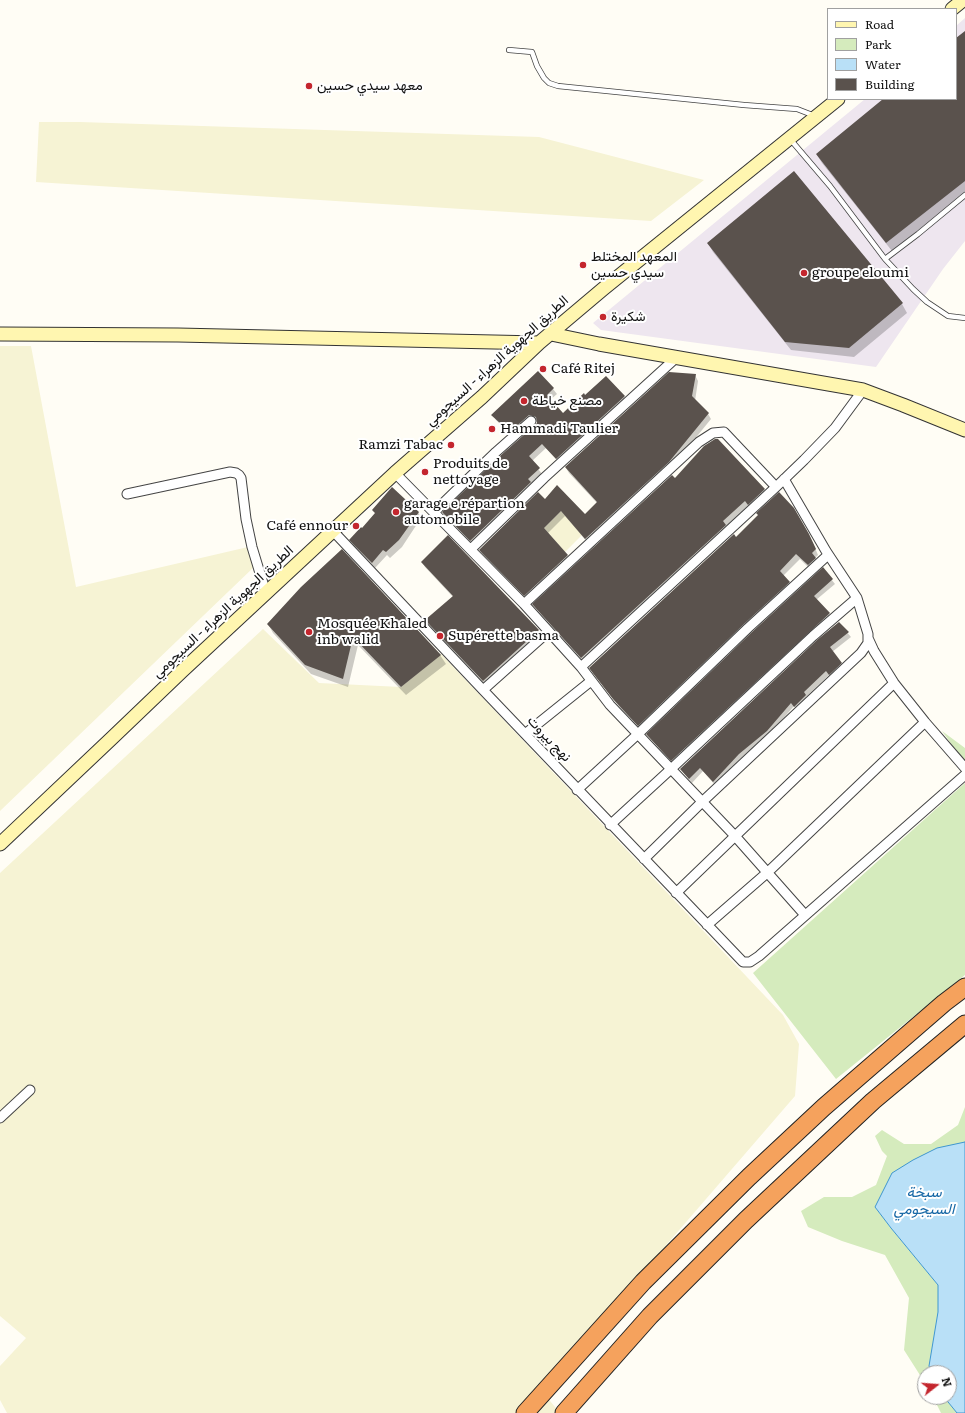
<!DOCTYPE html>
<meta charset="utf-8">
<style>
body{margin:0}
#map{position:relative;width:965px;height:1413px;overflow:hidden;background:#fffdf5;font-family:Literata,serif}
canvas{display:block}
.legend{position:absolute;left:827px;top:8px;width:130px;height:92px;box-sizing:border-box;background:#fff;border:1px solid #a0a0a0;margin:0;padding:5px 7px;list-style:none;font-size:12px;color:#111}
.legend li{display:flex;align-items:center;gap:8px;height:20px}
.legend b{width:20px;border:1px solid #a0a0a0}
.north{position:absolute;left:917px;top:1365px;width:40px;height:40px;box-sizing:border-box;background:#fff;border:1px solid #a0a0a0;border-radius:50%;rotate:73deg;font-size:11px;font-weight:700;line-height:16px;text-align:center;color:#111}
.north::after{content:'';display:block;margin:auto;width:14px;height:18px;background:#c4262e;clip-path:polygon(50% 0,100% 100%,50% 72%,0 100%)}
</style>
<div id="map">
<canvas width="965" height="1413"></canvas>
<ul class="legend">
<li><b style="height:5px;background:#fff6b0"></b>Road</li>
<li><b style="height:11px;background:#d5ebbd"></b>Park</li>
<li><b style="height:11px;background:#b9e0f7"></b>Water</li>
<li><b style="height:11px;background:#5a524d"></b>Building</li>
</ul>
<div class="north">N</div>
</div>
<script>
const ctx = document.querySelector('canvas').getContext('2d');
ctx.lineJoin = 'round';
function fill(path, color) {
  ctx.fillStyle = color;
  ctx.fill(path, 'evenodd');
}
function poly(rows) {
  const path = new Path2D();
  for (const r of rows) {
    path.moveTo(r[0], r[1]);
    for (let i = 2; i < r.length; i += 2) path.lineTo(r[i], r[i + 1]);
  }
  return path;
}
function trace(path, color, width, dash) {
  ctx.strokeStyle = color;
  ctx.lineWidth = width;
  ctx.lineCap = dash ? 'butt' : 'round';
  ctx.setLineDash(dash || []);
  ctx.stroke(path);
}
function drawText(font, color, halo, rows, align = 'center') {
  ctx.font = font + ' Literata,Vazirmatn,serif';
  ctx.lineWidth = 4;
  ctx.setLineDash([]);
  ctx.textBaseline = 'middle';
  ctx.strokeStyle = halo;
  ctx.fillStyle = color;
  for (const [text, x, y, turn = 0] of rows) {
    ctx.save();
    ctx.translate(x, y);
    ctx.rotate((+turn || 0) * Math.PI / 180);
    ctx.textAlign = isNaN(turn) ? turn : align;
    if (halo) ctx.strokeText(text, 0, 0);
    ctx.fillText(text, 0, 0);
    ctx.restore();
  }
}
const industrial = poly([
 [965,18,965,241,943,269,876,367,601,330,593,323,865,99,956,99,956,26]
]);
const farmland = poly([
 [39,122,80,122,539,137,704,180,651,221,36,182],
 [0,346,31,346,76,587,248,547,254,567,0,811],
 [561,511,582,535,565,552,544,528],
 [263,629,319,683,401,687,441,654,783,1015,799,1044,795,1096,541,1390,560,1413,7,1413,0,1400,0,1366,26,1338,0,1316,0,873]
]);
const green = poly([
 [942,731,965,748,965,763],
 [965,783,965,975,836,1079,753,973],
 [965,1107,965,1142,875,1207,891,1228,938,1285,938,1312,929,1366,932,1373,925,1373,925,1383,904,1350,909,1298,885,1255,842,1241,808,1227,801,1211,824,1197,852,1197,876,1185,887,1156,882,1151,875,1136,882,1130,904,1144,931,1144,958,1125],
 [933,1397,944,1397,957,1413,941,1413]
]);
const water = poly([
 [965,1142,965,1413,957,1413,944,1397,949,1397,949,1373,932,1373,929,1366,938,1312,938,1285,891,1228,875,1207,892,1173,913,1160,937,1148,965,1142]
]);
const shadow = poly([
 [965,32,965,194,892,251,822,163,817,155,884,99,956,99,956,39],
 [794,172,902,304,907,313,854,357,791,350,713,252,708,243],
 [538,373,553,389,557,394,550,400,563,415,606,378,624,397,627,402,560,463,546,448,532,461,542,474,531,484,533,488,474,546,447,518,443,513,538,423,538,422,533,420,513,437,496,420,493,415],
 [695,375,698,381,695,401,708,414,711,419,672,467,589,544,565,516,547,534,567,556,570,561,528,601,483,555,480,550,545,501,585,515,597,503,569,473,566,468],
 [675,480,764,490,767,495,749,506,726,527,728,531,585,663,537,610,534,605],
 [418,512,421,518,402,547,390,558,387,555,375,568,354,546,351,540],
 [736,539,812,541,818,555,815,558,818,564,811,570,800,559,783,576,792,588,642,730,621,709,593,673],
 [422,562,538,630,541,636,486,686,430,626,426,620,453,597,425,567],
 [823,569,835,584,816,600,832,618,674,764,648,735],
 [301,588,440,655,446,664,406,695,358,645,348,687,311,674,273,633,268,624],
 [839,623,851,637,832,652,843,668,832,678,829,675,806,697,808,700,797,711,794,706,769,735,741,758,715,785,703,771,692,783,681,769]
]);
const building = poly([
 [965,31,965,181,886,243,816,154,883,99,956,99,956,38],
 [794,171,903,303,849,348,785,342,707,243],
 [538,371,554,388,547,395,563,413,584,393,585,395,606,376,625,396,556,459,542,444,529,456,540,468,528,479,531,482,470,541,442,512,500,456,535,425,537,423,536,417,529,415,510,432,491,415],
 [669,372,696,374,692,396,709,413,669,462,585,539,561,511,544,528,568,555,524,596,479,550,538,492,545,499,557,485,585,514,597,502,565,467],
 [715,439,718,439,765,489,748,505,745,501,723,521,726,525,581,658,532,604,672,475,675,478,704,446],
 [392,487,419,512,399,540,386,552,383,550,372,563,349,540,361,527,362,528,375,513,372,510],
 [779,492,794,508,809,534,816,549,812,553,816,558,808,565,796,554,780,571,790,582,744,624,638,726,613,699,589,668,734,534,736,537,758,515,756,513],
 [448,535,539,630,483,681,425,620,453,596,421,562],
 [342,549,441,655,401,687,353,637,343,679,305,665,267,624,301,587],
 [823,567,833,579,814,596,830,613,671,761,646,734,752,632],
 [839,622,849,632,830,647,842,663,829,675,826,671,804,692,806,695,794,707,791,703,767,731,739,754,713,782,700,768,689,779,680,769,817,640]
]);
const lane = poly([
 [509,50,532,52,537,66,544,78,549,83,558,86,744,105,797,109,815,116],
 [790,139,830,186,885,259,918,234,965,195],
 [885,259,913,289,927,302,948,316,965,318]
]);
const street = poly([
 [395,473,524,604,581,667,776,487,804,460,835,428,863,390],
 [127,494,230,472,236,473,239,475,241,478,246,519,252,547,266,593],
 [434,512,496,452,531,421],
 [333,531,483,690,743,962,750,962,759,956,965,775],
 [471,549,544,478,677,357],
 [524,604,699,442,713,433,724,432,776,487],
 [868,638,874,651,894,683,925,722,965,768],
 [581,667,610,705,735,836,805,915],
 [483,690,548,632],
 [525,734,591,681],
 [577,790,638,734,748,628,828,555],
 [610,825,671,769,813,636,857,598],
 [644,859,702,802,861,653,868,643,868,634,857,598,826,551,784,479],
 [676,893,894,683],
 [707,925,768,872,925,722],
 [0,1118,30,1090]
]);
const secondary = poly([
 [952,9,963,0],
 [0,334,178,335,539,343],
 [551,334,599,344,863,390,903,405,965,430],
 [0,844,112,738,182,671,395,473,482,397,539,343,603,289,838,99]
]);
const highway = poly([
 [525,1413,643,1282,749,1177,824,1107,944,1003,965,987],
 [564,1413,650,1316,746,1220,873,1101,965,1024]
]);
const markers = [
 [309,86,4,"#c4262e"],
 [583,265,4,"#c4262e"],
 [804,273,4,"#c4262e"],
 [603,317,4,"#c4262e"],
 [543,369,4,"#c4262e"],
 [524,401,4,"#c4262e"],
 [492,429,4,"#c4262e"],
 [451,445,4,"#c4262e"],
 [425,472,4,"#c4262e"],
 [396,512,4,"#c4262e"],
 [356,526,4,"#c4262e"],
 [309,632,4,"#c4262e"],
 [440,636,4,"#c4262e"]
];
const poiNames = [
 ["معهد سيدي حسين",317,86],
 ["المعهد المختلط",591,257],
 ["سيدي حسين",591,273],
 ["groupe eloumi",812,273],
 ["شكيرة",611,317],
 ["Café Ritej",551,369],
 ["مصنع خياطة",532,401],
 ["Hammadi Taulier",500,429],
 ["Ramzi Tabac",443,445,"right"],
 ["Produits de",433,464],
 ["nettoyage",433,480],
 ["garage e répartion",404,504],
 ["automobile",404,520],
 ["Café ennour",348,526,"right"],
 ["Mosquée Khaled",317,624],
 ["inb walid",317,640],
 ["Supérette basma",448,636]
];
const streetNames = [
 ["الطريق الجهوية الزهراء - السيجومي",497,361,-42],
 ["الطريق الجهوية الزهراء - السيجومي",223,612,-43],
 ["نهج بيروت",549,739,47]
];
const waterNames = [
 ["سبخة",924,1193],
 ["السيجومي",924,1210]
];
fill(industrial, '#eee6ef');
fill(farmland, '#f6f3d4');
fill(green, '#d5ebbd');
fill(water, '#b9e0f7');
trace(water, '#3f96cf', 1);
fill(shadow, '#0003');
fill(building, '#5a524d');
trace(lane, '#444', 6);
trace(street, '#444', 11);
trace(secondary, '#333', 15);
trace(highway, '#222', 19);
trace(lane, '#fff', 4.5);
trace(street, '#fff', 9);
trace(secondary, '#fff6b0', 13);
trace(highway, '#f5a25d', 17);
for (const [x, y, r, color] of markers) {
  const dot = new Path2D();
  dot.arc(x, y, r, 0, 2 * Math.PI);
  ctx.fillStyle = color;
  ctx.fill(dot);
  trace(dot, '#fff', 1.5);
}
drawText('14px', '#111', '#fff', poiNames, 'left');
drawText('14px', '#111', '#fff', streetNames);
drawText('italic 15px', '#1768a6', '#fff', waterNames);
</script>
